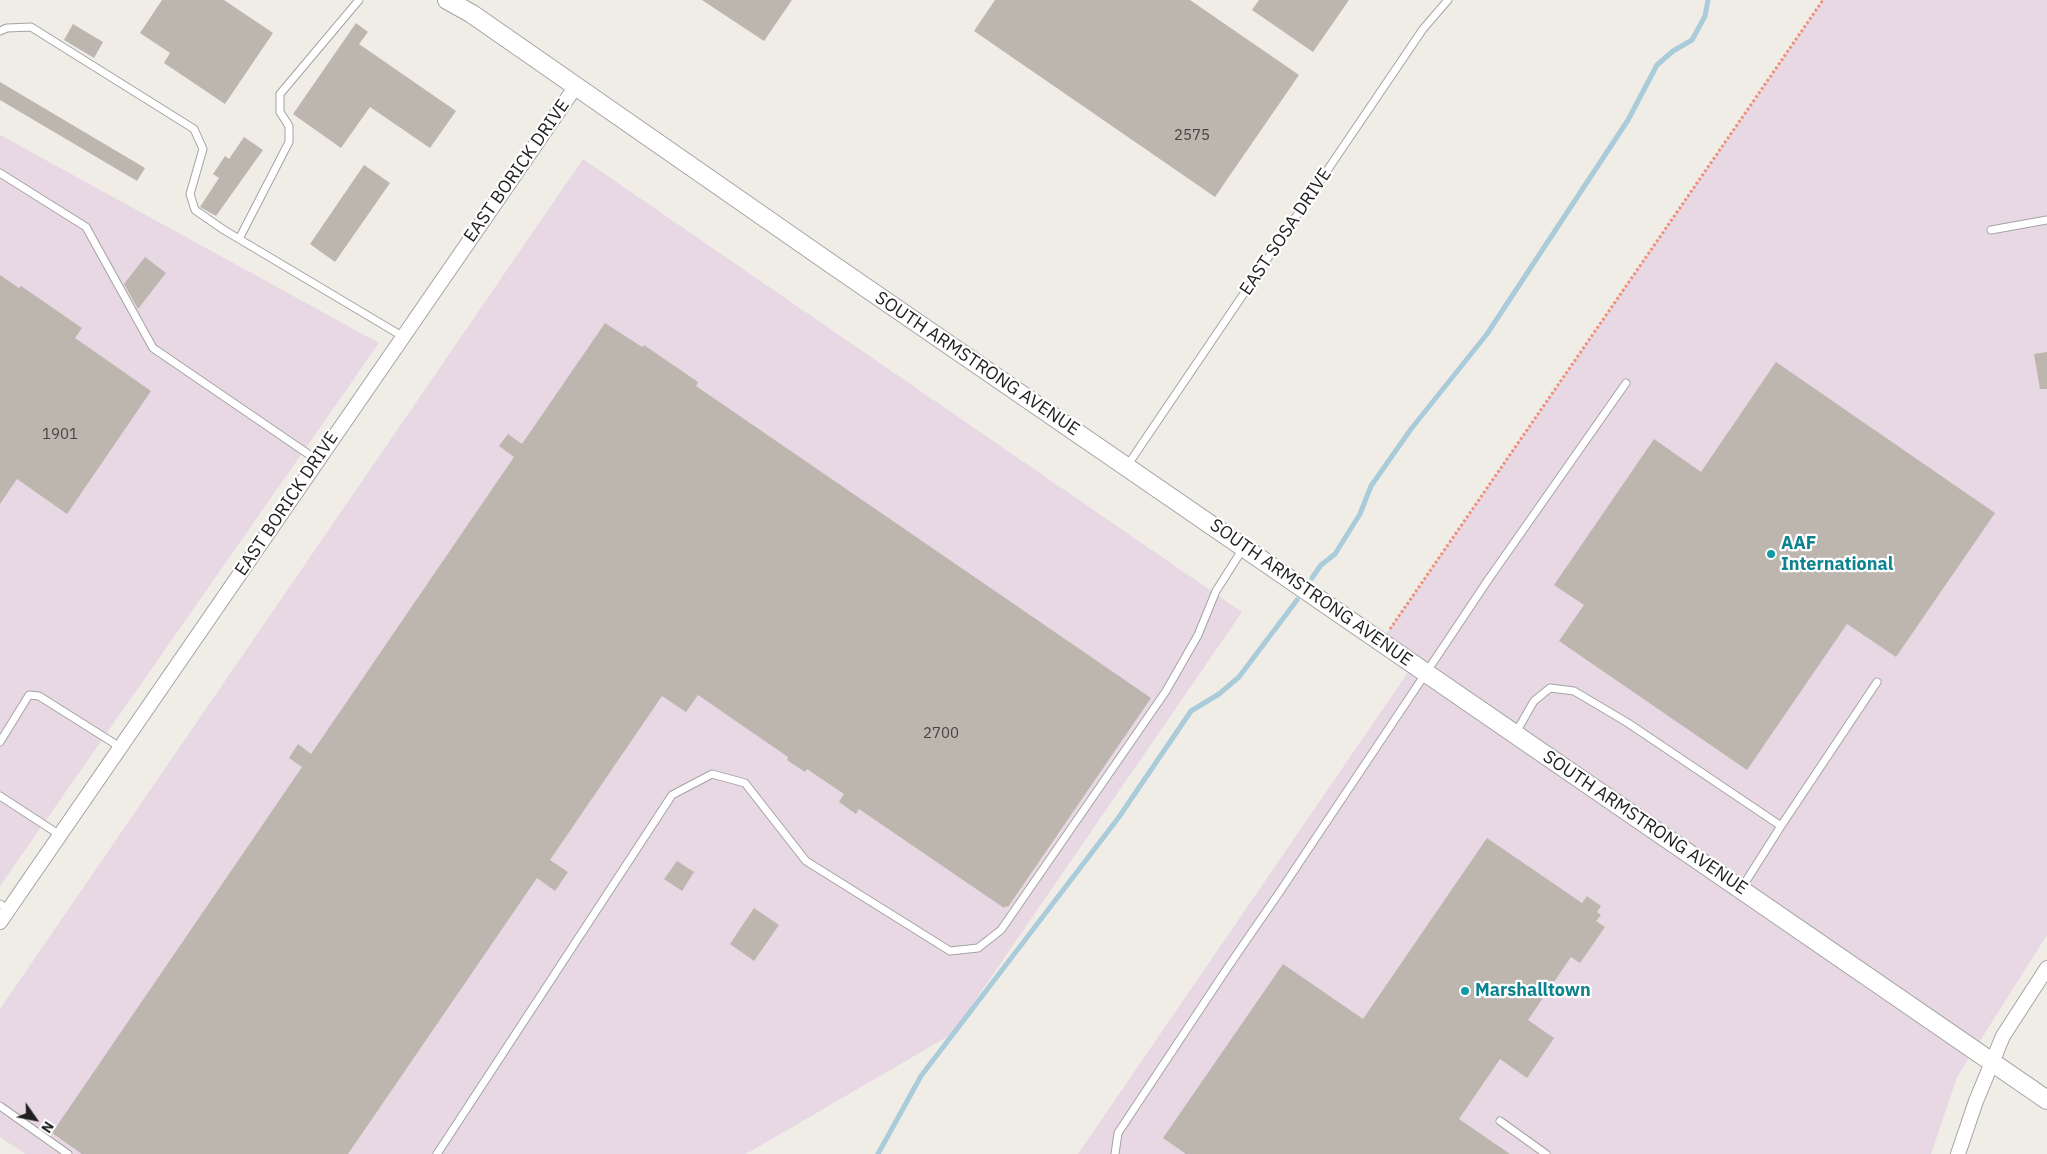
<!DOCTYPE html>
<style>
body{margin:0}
#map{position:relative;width:2047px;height:1154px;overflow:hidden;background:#efede6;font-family:"IBM Plex Sans",sans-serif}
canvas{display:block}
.north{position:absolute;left:10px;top:1094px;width:50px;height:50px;-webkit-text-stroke:4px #fff;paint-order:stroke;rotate:123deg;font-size:14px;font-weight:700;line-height:20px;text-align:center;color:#1f1f1f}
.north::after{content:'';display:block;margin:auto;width:18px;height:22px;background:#1f1f1f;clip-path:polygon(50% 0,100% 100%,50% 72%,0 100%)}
</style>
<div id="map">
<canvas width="2047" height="1154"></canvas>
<div class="north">N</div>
</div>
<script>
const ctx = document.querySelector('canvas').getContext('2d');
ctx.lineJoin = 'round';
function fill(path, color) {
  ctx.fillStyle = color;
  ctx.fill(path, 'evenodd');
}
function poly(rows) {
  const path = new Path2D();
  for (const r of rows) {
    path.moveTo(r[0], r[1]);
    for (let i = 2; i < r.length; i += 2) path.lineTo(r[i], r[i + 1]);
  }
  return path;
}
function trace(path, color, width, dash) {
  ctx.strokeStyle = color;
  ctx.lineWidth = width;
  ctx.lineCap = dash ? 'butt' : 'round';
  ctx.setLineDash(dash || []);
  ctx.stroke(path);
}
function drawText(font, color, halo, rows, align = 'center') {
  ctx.font = font + ' "IBM Plex Sans",sans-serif';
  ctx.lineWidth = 4.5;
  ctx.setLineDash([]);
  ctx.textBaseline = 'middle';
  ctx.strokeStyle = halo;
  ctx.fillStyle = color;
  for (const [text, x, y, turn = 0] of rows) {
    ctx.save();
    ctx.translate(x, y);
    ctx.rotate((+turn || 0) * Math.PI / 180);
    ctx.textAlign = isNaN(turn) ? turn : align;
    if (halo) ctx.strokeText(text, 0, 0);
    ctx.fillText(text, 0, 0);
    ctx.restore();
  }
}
const industrial = poly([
 [1823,0,2047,0,2047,935,1957,1077,1931,1154,1078,1154,1413,665,1381,642],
 [0,135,379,343,0,886],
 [583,159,1242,612,952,1034,746,1154,25,1154,0,1137,0,1009]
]);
const stream = poly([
 [1312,578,1321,565,1335,554,1360,514,1371,486,1411,429,1487,334,1628,120,1657,65,1673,51,1692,40,1705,16,1708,0],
 [878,1154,921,1076,1119,817,1191,711,1219,694,1239,677,1297,600]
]);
const building = poly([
 [162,0,224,0,273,33,225,104,164,63,170,53,140,33],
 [702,0,792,0,764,41],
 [995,0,1190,0,1299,75,1215,197,974,31],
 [1259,0,1349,0,1313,52,1252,10],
 [356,23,368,32,359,44,456,111,430,148,370,107,341,148,293,114],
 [73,24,103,42,94,58,64,40],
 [0,82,145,168,137,181,0,100],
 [244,137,263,150,216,216,200,207,219,178,213,174,225,156,229,159],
 [364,165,390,183,335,262,310,244],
 [145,257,166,273,138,309,124,284],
 [0,275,19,288,21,286,82,328,75,338,151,391,67,514,17,479,0,504],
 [605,323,642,347,644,345,698,382,696,386,1151,698,1008,907,1006,906,1004,908,859,809,856,814,839,802,844,794,807,769,805,772,787,760,788,757,698,695,686,712,662,696,550,860,568,872,555,891,537,878,348,1154,82,1154,52,1133,302,767,289,758,298,744,311,754,514,457,499,446,508,434,522,444],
 [2047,352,2047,389,2040,389,2034,354],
 [1776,362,1995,513,1896,657,1847,624,1747,770,1559,641,1584,605,1554,585,1654,439,1701,472],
 [1487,838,1582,903,1587,896,1601,906,1597,912,1601,915,1596,921,1605,927,1580,963,1571,957,1528,1020,1554,1038,1527,1078,1500,1059,1459,1119,1510,1154,1186,1154,1163,1138,1283,964,1363,1019],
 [677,861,694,872,682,891,664,879],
 [754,908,779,925,754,961,730,944]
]);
const path = poly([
 [1390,629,1823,0]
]);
const service = poly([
 [0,31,7,28,31,27,194,129,203,149,190,194,195,210,224,230,402,336],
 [0,173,86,227,153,348,317,460],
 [1991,230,2047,220],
 [239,239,289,142,289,126,280,112,280,94,359,0],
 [1127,466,1423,29,1448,0],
 [1515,734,1534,701,1550,688,1574,691,1628,723,1781,826,1741,889],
 [0,742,29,695,39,696,120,747],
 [0,796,60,835],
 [1781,826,1877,682],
 [0,904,9,910],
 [0,1106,68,1154],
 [1500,1121,1546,1154],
 [437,1154,672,795,712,774,745,783,806,861,950,951,978,948,1001,930,1166,691,1198,635,1216,591,1244,547],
 [1115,1154,1118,1133,1228,967,1281,890,1488,580,1626,383]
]);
const minor = poly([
 [0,922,576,86],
 [1958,1154,1976,1101,2003,1036,2047,968]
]);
const tertiary = poly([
 [447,0,472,14,830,263,2047,1100]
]);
const markers = [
 [1771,554,5,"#0f9aa8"],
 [1465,991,5,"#0f9aa8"]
];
const numberNames = [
 ["2575",1192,136],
 ["1901",60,435],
 ["2700",941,734]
];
const streetNames = [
 ["EAST BORICK DRIVE",517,171,-55],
 ["EAST SOSA DRIVE",1286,232,-56],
 ["SOUTH ARMSTRONG AVENUE",977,364,34],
 ["EAST BORICK DRIVE",287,504,-56],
 ["SOUTH ARMSTRONG AVENUE",1311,593,35],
 ["SOUTH ARMSTRONG AVENUE",1645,823,34]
];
const cultureNames = [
 ["AAF",1781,544],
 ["International",1781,565],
 ["Marshalltown",1475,991]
];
fill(industrial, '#e8d8e4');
trace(stream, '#a9cbda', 5);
fill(building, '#bcb6af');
trace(service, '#a3a3a3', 9);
trace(minor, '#a3a3a3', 16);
trace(tertiary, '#a3a3a3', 20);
trace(path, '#f18d75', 3, [2.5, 2.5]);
trace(service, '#fff', 7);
trace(minor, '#fff', 14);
trace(tertiary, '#fff', 18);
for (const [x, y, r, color] of markers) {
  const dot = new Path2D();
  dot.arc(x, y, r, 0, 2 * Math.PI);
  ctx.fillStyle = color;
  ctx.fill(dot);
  trace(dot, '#fff', 2);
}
drawText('15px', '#464543', null, numberNames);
drawText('18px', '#1f1f1f', '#fff', streetNames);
drawText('bold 18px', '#0d838f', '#fff', cultureNames, 'left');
</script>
